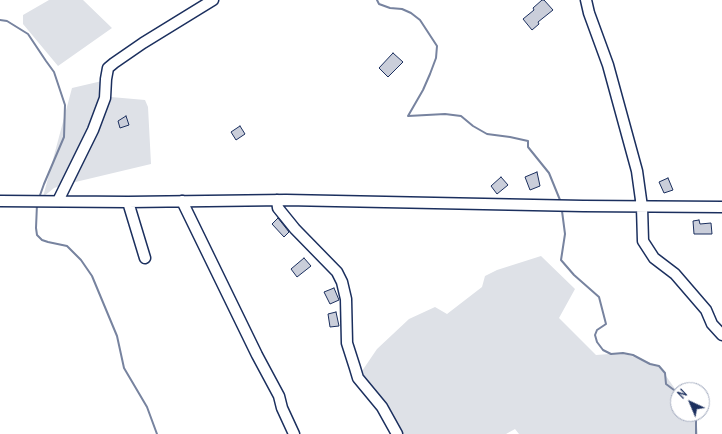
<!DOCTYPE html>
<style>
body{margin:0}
#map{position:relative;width:722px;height:434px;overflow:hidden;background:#fff;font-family:Delius,sans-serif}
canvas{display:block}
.north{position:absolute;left:670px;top:382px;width:40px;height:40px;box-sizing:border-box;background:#fff;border:1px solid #a4acbf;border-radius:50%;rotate:316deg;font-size:11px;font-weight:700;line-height:16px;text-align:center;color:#1b2f5e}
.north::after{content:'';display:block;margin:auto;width:14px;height:18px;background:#1b2f5e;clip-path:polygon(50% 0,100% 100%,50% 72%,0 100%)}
</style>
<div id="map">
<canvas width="722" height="434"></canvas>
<div class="north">N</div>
</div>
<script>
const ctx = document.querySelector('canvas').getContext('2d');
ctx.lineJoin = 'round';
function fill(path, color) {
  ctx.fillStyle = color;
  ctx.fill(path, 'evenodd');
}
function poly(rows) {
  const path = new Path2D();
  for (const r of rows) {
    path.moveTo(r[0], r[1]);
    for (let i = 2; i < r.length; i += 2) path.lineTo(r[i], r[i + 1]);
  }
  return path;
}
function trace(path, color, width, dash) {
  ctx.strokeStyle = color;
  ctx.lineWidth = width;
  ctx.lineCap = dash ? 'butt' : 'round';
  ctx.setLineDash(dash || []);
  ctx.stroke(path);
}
const green = poly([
 [49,0,83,0,112,28,58,66,23,24,23,15],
 [102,81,111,97,145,100,148,107,151,164,67,184,54,188,43,197,72,88],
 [541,256,575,289,559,318,596,355,623,353,659,366,678,393,678,414,693,414,696,418,698,434,519,434,515,429,506,434,403,434,393,415,360,374,377,349,409,319,435,307,447,314,482,287,485,276,497,270]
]);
const stream = poly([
 [377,0,379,4,390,8,402,9,411,13,420,20,437,46,436,58,430,74,423,90,408,116,445,114,461,116,473,126,487,134,510,137,528,141,528,147,549,173,560,200],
 [0,20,7,21,28,34,46,61,54,72,65,105,64,137,44,184,39,198],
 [37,204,36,228,37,235,42,240,48,242,67,246,81,260,92,276,117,336,124,368,147,407,157,434],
 [562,211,565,234,561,260,574,275,599,297,606,324,597,330,595,335,597,342,603,350,611,354,623,353,633,355,650,364,659,366,665,373,666,384,678,393],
 [694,414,696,418,696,434]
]);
const building = poly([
 [542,0,544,0,553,10,538,22,539,24,532,30,523,19,534,10,533,8,542,0],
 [393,53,403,62,388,77,379,68,393,53],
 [126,116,129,125,120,128,118,121,126,116],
 [240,126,245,134,236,140,231,132,240,126],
 [537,172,540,186,530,190,525,177,537,172],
 [501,177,508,185,497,194,491,186,501,177],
 [668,178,673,190,664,193,659,182,668,178],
 [278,218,289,232,284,237,272,224,278,218],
 [699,220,700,224,711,223,712,234,694,234,693,221,699,220],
 [304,258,311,266,297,277,291,269,304,258],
 [334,288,339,300,330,304,324,292,334,288],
 [336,312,339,326,330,327,328,314,336,312]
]);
const minor = poly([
 [586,0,589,13,608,65,637,171,642,207,643,241,654,258,675,274,706,310,712,324,722,335],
 [277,200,278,208,295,229,337,272,342,282,346,299,347,343,355,368,358,378,382,407,397,434],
 [0,201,128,202,286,200,583,206,722,207],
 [58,201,93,130,105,98,106,79,108,68,114,63,143,43,213,0],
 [182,201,257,355,279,396,282,408,294,434],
 [128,202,145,258]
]);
fill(green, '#dee1e7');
trace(stream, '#77839f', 2);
fill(building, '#caceda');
trace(building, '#1b2f5e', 1);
trace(minor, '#1b2f5e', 13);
trace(minor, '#fff', 10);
</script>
